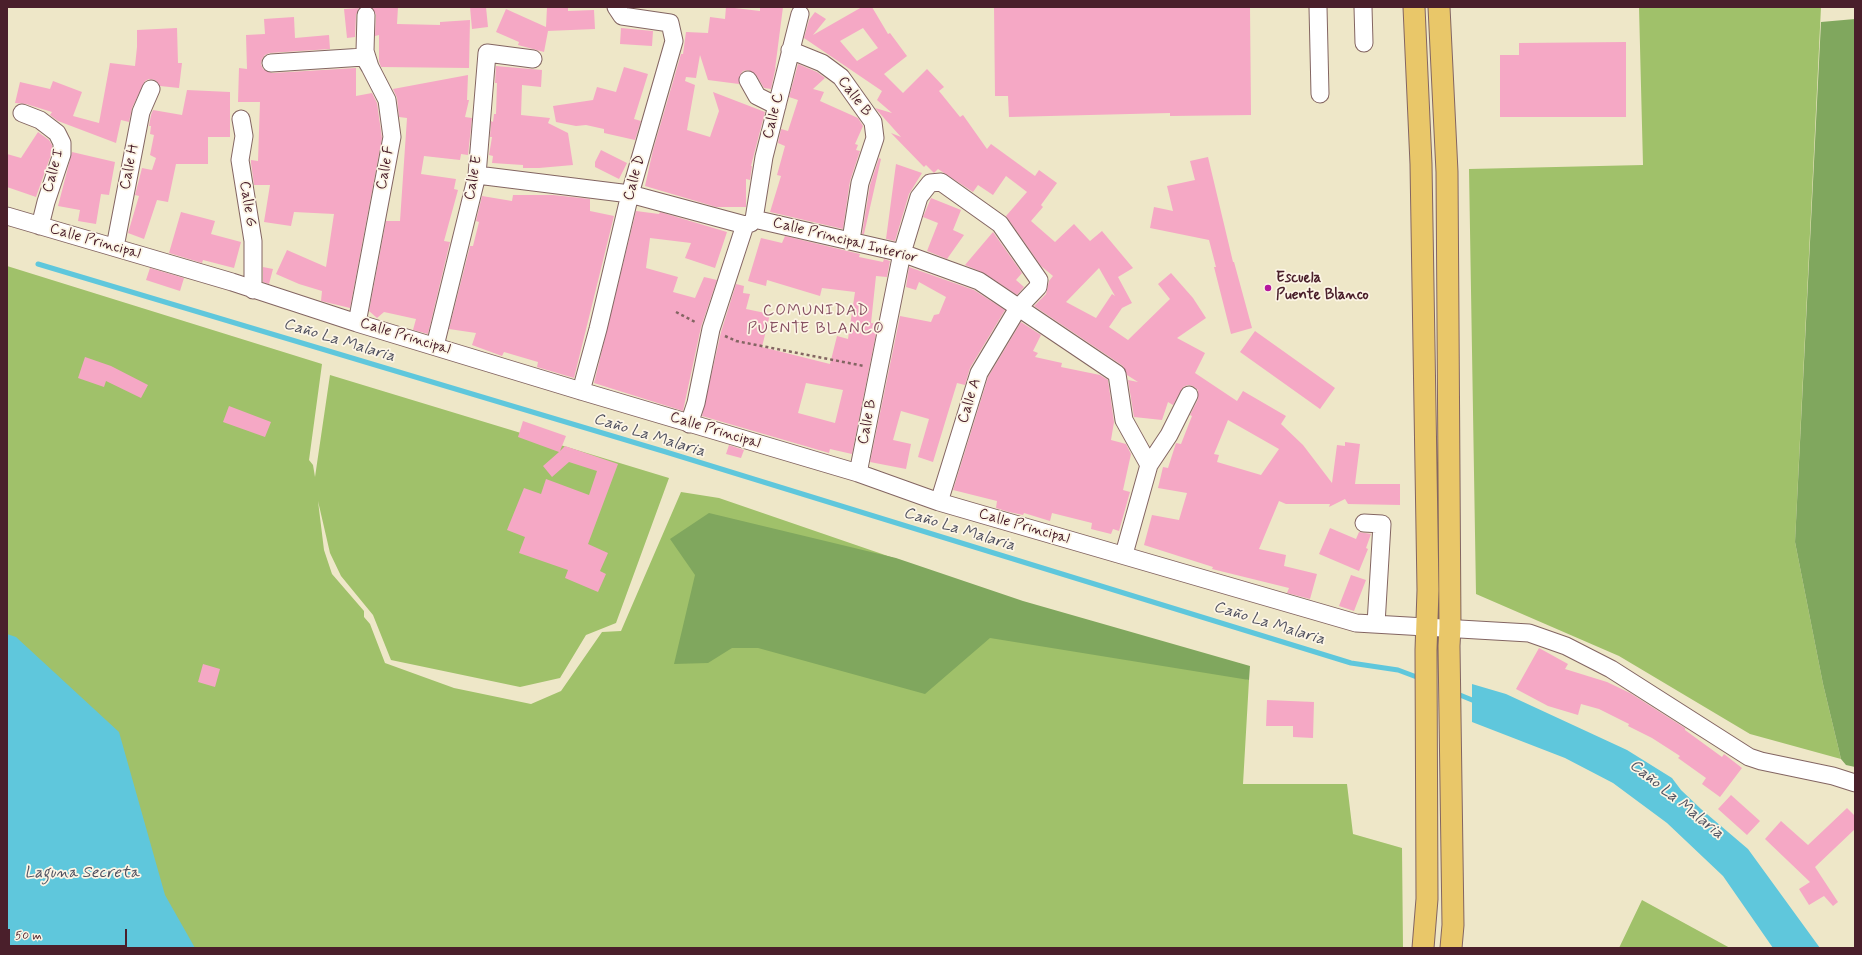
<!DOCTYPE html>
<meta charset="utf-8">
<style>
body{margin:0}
#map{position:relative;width:1862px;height:955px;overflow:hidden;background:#eee7c8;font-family:Mynerve,sans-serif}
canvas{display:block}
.frame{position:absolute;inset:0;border:8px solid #4a1f2b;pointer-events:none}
.scale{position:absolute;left:8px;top:929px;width:119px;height:18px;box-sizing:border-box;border:2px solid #4a1f2b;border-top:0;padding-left:5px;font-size:12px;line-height:14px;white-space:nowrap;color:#4a1f2b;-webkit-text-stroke:3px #fcf5e5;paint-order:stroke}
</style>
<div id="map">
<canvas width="1862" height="955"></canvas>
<div class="frame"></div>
<div class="scale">50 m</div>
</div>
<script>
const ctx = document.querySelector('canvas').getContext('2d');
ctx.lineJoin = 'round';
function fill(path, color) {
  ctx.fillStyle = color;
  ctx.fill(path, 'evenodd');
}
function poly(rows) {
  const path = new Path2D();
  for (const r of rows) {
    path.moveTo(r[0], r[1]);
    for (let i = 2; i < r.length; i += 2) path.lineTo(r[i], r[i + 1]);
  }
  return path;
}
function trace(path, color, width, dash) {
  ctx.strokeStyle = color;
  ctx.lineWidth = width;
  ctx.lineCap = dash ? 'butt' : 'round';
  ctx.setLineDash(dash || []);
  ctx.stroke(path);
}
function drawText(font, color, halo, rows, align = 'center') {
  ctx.font = font + ' Mynerve,sans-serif';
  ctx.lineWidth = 3.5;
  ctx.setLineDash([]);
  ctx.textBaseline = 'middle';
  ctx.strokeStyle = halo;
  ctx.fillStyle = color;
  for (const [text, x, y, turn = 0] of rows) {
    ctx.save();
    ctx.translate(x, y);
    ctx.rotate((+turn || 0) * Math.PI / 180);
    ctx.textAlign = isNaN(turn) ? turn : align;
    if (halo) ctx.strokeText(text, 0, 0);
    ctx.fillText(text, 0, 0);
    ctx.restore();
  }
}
const green = poly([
 [1639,7,1821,7,1795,542,1823,684,1841,759,1750,734,1619,656,1476,594,1469,169,1643,165],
 [7,266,322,364,309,460,313,465,315,477,330,375,669,478,616,623,586,635,560,678,520,687,391,660,373,615,341,576,330,553,318,501,324,550,332,574,364,611,364,617,370,624,385,663,454,688,531,704,561,691,602,632,621,631,681,492,719,498,1249,680,1243,784,1347,784,1353,834,1402,848,1403,948,7,948],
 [1642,900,1730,948,1619,948]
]);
const forest = poly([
 [1855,19,1855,767,1846,765,1841,759,1823,684,1795,542,1821,22],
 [709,513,896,558,1023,601,1250,666,1249,680,990,638,925,694,758,648,732,648,708,663,674,664,695,575,670,539]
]);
const water = poly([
 [7,634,16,637,119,732,165,895,195,948,7,948],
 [1472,684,1506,694,1627,750,1672,778,1681,790,1701,809,1748,849,1820,948,1773,948,1723,876,1667,823,1613,783,1565,758,1472,722]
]);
const stream = poly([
 [38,264,666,452,1351,663,1398,670,1422,679],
 [1455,693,1477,702]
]);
const building = poly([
 [372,7,398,7,397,24,440,25,440,22,470,20,469,68,381,67,379,61,379,35,375,36,376,15],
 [470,7,486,7,488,27,472,29],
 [547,7,568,7,568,11,594,10,595,29,547,31,548,31,544,52,518,45,519,42,496,32,506,9,546,27],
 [726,7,760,11,760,7,783,7,775,69,776,66,771,89,764,88,756,75,748,70,743,71,740,75,739,84,708,80,700,55,696,78,686,77,685,81,695,85,687,130,710,137,719,111,713,92,765,112,751,166,752,166,750,180,746,179,746,207,716,207,645,186,653,150,681,54,683,54,686,32,708,33,710,17,725,19],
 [862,7,872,7,888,34,890,33,907,56,884,74,903,93,927,69,944,87,939,91,960,117,963,115,987,149,991,144,1035,176,1039,170,1057,183,1041,205,1043,207,1031,221,1055,242,1074,224,1090,241,1102,231,1133,268,1118,277,1132,303,1122,308,1109,327,1128,340,1170,299,1158,284,1171,273,1193,298,1206,318,1177,338,1205,353,1195,373,1237,401,1243,391,1286,416,1281,424,1303,445,1332,483,1337,445,1345,446,1345,442,1360,444,1355,484,1400,484,1400,505,1348,504,1345,499,1329,507,1330,504,1286,504,1279,501,1259,549,1286,555,1284,566,1317,574,1310,599,1287,593,1289,588,1212,569,1213,567,1144,545,1152,515,1179,520,1187,493,1158,488,1163,467,1168,468,1176,443,1181,444,1192,416,1190,415,1198,399,1198,390,1193,386,1188,385,1183,387,1173,405,1168,402,1162,420,1134,417,1128,380,1138,382,1127,375,1123,366,1034,306,1046,294,1049,281,1053,276,1041,266,1006,216,1027,192,1006,176,993,195,978,185,973,192,938,169,934,173,926,165,924,167,891,133,901,137,875,108,892,113,877,100,882,91,804,38,809,20,815,12,826,19,813,35],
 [863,28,878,48,857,61,840,41],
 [1099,268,1115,296,1112,294,1096,318,1066,302],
 [1228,420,1279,449,1261,475,1217,462,1219,455,1214,454],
 [994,7,1250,7,1251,115,1170,116,1170,113,1009,117,1008,96,995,96],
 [359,8,356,15,355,37,347,38,344,9],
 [294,17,295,38,329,35,330,49,270,53,265,55,262,59,261,64,263,69,272,73,356,68,356,96,372,93,377,103,382,138,350,308,321,301,322,291,299,284,276,274,287,250,326,267,334,214,294,212,291,226,264,222,270,185,254,185,251,163,251,160,258,161,260,102,238,102,239,68,247,69,246,35,265,34,264,19],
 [177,28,178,63,182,63,179,88,160,86,155,80,149,79,145,81,132,108,129,122,121,120,116,143,58,121,50,115,52,112,26,104,15,103,20,82,50,89,53,81,82,92,73,116,99,123,110,63,135,66,137,47,137,30],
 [621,28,653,31,652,46,620,44],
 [1626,42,1626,117,1500,117,1500,55,1519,55,1519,43],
 [798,64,817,72,825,78,813,89,824,92,820,101,858,118,863,126,855,144,858,145,856,150,860,151,850,181,843,229,770,212,781,176,777,175,785,146,778,143,781,129,788,131,798,100,789,97],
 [496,66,542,70,541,87,522,85,521,115,550,118,548,123,568,133,573,165,539,168,523,168,523,165,492,163,493,156,489,155,492,137,490,137,491,121,493,122,494,114,496,114,497,83,495,83],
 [624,67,648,74,634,119,641,121,635,140,604,133,604,129,586,125,576,126,556,122,553,106,593,100,597,87,616,92],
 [468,75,467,100,469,100,465,117,472,118,468,155,461,154,460,160,424,156,421,174,456,179,454,189,458,190,444,241,450,242,428,334,413,330,416,319,384,312,377,318,369,311,386,221,400,221,407,118,399,117,397,98,393,89],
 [187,90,230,92,230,137,208,137,208,164,176,164,168,202,157,200,144,239,128,233,139,196,135,195,142,168,152,170,156,158,150,155,154,135,150,134,151,126,149,126,151,115,153,110,182,115],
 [38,132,49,140,52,145,52,152,36,197,7,187,7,154,21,158],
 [601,150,627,163,619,179,595,167,595,162],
 [72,152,115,162,109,195,101,194,96,224,78,221,80,210,58,206],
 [1208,157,1233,262,1234,262,1252,328,1231,334,1214,267,1216,267,1209,240,1150,228,1154,207,1173,211,1167,186,1195,180,1190,161],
 [879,158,881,159,864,234,862,234,870,185],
 [896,164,922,173,909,194,895,241,886,239],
 [513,195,553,195,590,199,590,211,614,216,574,378,537,367,538,362,504,352,502,356,472,345,476,333,449,329,470,246,473,246,479,222,476,221,482,196,512,201],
 [931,198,961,210,953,230,964,235,947,259,927,251,938,223,923,217],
 [636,211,659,214,660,212,727,232,715,268,685,258,691,243,650,238,646,268,678,277,673,292,695,298,704,277,717,280,701,327,683,411,594,383],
 [181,212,215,221,211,234,241,242,234,268,203,260,202,263,169,253],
 [993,232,1022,273,1016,280,1024,287,1017,295,984,273,965,265],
 [785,236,860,254,859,257,883,262,884,259,890,261,887,277,876,276,871,323,878,324,852,454,830,449,829,453,702,416,721,332,736,284,744,286,743,293,750,294,746,309,770,314,762,347,830,364,837,336,848,339,855,292,822,288,820,296,767,280,766,286,748,281,761,238,782,243],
 [806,383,843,390,835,423,798,413],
 [263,267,273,269,269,284,263,282],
 [909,267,974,290,1005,310,970,368,965,385,957,383,933,462,918,457,929,419,901,411,893,440,911,444,906,469,870,462,900,316,931,322,934,315,939,314,946,297,919,282,916,290,906,287],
 [150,268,184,278,180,291,146,280],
 [1021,322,1041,335,1033,351,1038,353,1035,357,1062,363,1061,367,1100,375,1108,380,1114,422,1111,440,1126,444,1131,454,1123,490,1130,492,1119,531,1113,529,1111,534,1091,529,1092,523,1052,513,1050,521,1024,513,1023,515,1009,512,996,508,997,501,953,490,988,377],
 [1255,331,1335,388,1320,409,1240,352],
 [85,357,111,366,148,385,141,398,106,381,104,387,78,378],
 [229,406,271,422,265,437,223,422],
 [523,421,566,436,560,451,565,446,618,464,588,544,608,553,600,571,606,574,598,592,565,578,568,570,519,553,525,537,507,530,524,488,541,494,546,479,589,495,597,471,569,462,552,477,543,466,559,452,518,437],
 [729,445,744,450,741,458,726,454],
 [1330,528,1356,539,1359,532,1371,534,1366,548,1368,549,1359,571,1319,554],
 [1351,575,1366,580,1354,611,1339,606],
 [1539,648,1568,664,1565,669,1607,682,1630,693,1685,728,1685,730,1722,757,1724,754,1742,768,1720,797,1702,784,1706,778,1678,758,1680,756,1652,738,1628,726,1629,724,1599,709,1581,704,1578,715,1548,706,1516,689],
 [203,664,220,669,215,687,198,682],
 [1267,700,1314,702,1313,738,1293,737,1293,726,1266,726],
 [1731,795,1760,821,1747,835,1718,809],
 [1847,808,1855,816,1855,829,1815,867,1838,902,1833,906,1824,896,1809,905,1799,889,1810,882,1765,839,1781,821,1808,845]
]);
const path = poly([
 [676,312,697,323],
 [725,336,736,341,864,366]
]);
const minor = poly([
 [1318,7,1320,94],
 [1363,7,1364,43],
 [790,50,822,63,841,77,873,122,875,138,860,183,851,240],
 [271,63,364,57,370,67],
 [748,80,757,96,777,106],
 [22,113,40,120,57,133,62,143,62,154,46,202,40,226],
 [241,119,244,136,240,160,253,241,253,290],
 [477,175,630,194,745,225,751,223,754,219,902,253,979,281,1117,374,1124,420,1149,465,1124,554],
 [7,216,232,282,357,323,581,391,858,473,939,502,1356,623,1529,633,1566,646,1611,669,1749,757,1761,761,1833,776,1855,783],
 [754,219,764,157,800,14],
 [115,247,141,112,151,89],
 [357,323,392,137,387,100,370,67,365,51,366,15],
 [435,346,477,175,487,53,533,59],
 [581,391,598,329,630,194,674,41,670,23,622,16,616,7],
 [689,424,696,403,711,329,745,225],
 [1149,465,1169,435,1189,395],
 [858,473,902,253,919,197,930,183,941,182,1000,224,1039,280,1038,287,1018,308,979,373,939,502],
 [1364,523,1382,524,1376,624]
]);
const major = poly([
 [1414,7,1421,164,1428,590,1426,650,1427,899,1423,948],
 [1439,7,1447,172,1450,627,1449,646,1453,925,1451,948]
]);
const markers = [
 [1268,288,4,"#b5179e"]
];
const streetNames = [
 ["Calle B",854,97,53],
 ["Calle C",774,116,-76],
 ["Calle H",130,167,-79],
 ["Calle F",386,168,-79],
 ["Calle I",54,171,-75],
 ["Calle E",474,178,-80],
 ["Calle D",635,178,-75],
 ["Calle G",247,204,81],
 ["Calle Principal Interior",845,241,14],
 ["Calle Principal",95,242,16],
 ["Calle Principal",405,337,17],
 ["Calle A",970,401,-73],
 ["Calle B",868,422,-79],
 ["Calle Principal",715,431,17],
 ["Calle Principal",1024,527,16]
];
const poiNames = [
 ["Escuela",1276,279],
 ["Puente Blanco",1276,296]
];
const neighbourhoodNames = [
 ["COMUNIDAD",816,312],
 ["PUENTE BLANCO",816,330]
];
const waterNames = [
 ["Caño La Malaria",339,341,17],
 ["Caño La Malaria",649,436,17],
 ["Caño La Malaria",959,530,17],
 ["Caño La Malaria",1269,624,17],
 ["Caño La Malaria",1676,800,39],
 ["Laguna Secreta",82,874]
];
fill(green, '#a0c16a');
fill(forest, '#80a75e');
fill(water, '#5fc7dc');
trace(stream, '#5fc7dc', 5);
fill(building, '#f5a8c5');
trace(minor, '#836562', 19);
trace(major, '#836562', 23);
trace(path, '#836562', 2.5, [3, 3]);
trace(minor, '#fff', 17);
trace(major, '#e9c769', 21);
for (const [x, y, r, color] of markers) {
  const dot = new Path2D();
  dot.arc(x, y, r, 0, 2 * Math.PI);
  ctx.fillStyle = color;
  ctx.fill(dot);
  trace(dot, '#fcf5e5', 1.5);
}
drawText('15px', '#4a1f2b', '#fcf5e5', streetNames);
drawText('bold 15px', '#4a1f2b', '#fcf5e5', poiNames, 'left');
ctx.letterSpacing = '1px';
drawText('16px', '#864f61', '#fcf5e5', neighbourhoodNames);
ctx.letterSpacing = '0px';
drawText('italic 16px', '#505160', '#fcf5e5', waterNames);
</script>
